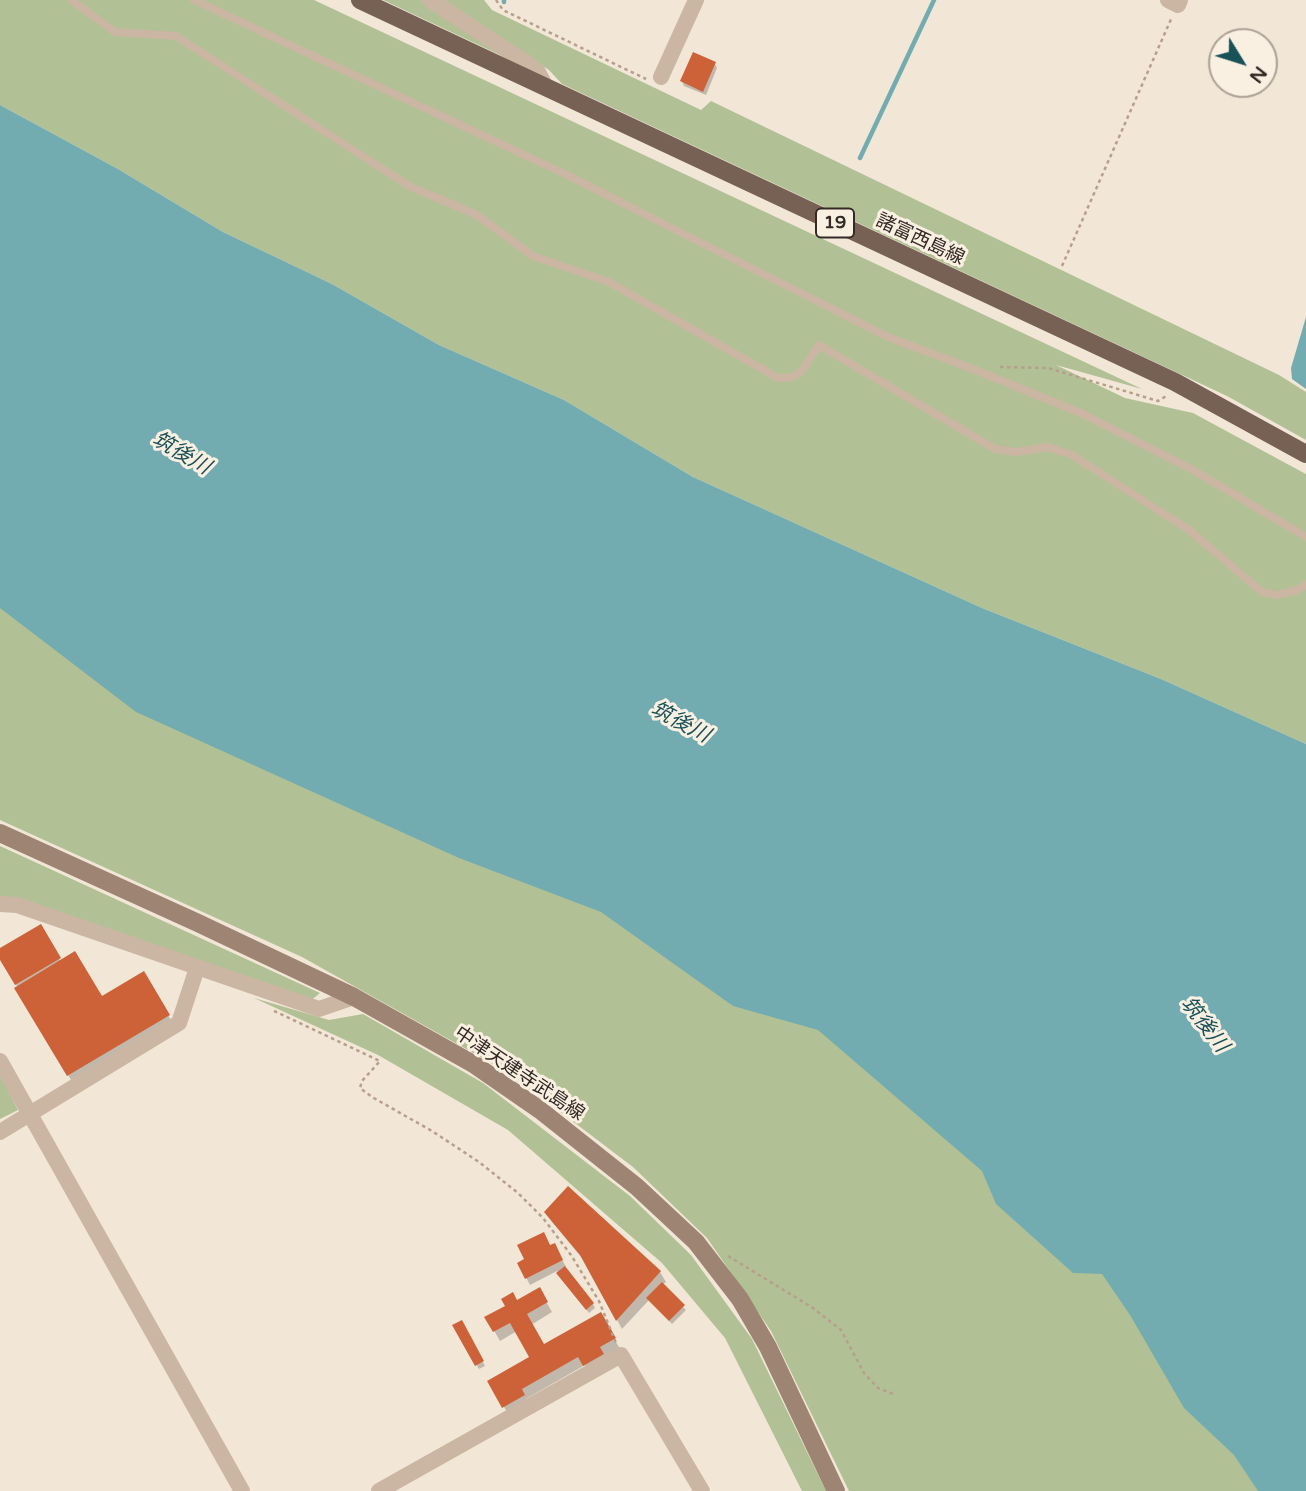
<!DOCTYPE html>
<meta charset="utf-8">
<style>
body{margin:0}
#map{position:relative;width:1306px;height:1491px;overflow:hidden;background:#f2e6d6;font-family:"Varela Round",sans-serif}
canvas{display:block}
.north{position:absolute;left:1208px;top:28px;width:70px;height:70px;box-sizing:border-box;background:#faf0e2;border:2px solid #aba196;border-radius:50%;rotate:128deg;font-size:19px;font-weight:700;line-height:28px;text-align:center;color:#342a25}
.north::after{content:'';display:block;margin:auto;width:24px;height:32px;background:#185157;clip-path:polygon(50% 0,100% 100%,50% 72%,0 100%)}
</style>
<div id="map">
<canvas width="1306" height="1491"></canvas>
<div class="north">N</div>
</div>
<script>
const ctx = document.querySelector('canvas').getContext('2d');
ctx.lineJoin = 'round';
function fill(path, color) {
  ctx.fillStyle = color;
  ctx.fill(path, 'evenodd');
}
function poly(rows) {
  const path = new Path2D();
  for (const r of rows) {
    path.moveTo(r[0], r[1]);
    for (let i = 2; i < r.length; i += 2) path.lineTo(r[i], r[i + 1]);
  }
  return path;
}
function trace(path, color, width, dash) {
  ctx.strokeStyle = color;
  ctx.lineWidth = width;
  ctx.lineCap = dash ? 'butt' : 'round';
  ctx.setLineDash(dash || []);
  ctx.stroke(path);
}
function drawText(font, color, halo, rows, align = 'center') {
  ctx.font = font + ' "Varela Round","Noto Sans JP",sans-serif';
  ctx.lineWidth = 6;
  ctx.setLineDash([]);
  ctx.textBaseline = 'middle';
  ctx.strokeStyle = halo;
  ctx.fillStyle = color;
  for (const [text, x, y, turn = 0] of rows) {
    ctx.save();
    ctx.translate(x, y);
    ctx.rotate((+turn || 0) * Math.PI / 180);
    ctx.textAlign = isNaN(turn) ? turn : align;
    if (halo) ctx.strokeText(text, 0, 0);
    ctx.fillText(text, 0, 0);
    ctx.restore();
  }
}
const green = poly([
 [0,0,314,0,1142,389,1056,365,1125,398,1193,413,1304,473,1306,474,1306,744,1161,679,982,608,693,477,564,400,439,345,332,284,223,232,118,169,0,105],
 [383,0,421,0,515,62],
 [442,0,484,0,492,10,701,110,711,101,1279,375,1306,392,1306,440,1227,396,562,84,549,70],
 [0,599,481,837,968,1099,1292,1491,849,1491,771,1331,707,1238,633,1167,509,1073,302,957,0,820],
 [0,846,320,993,309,1002,0,899],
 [254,998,329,1020,363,1014,483,1083,630,1196,691,1255,752,1339,826,1491,802,1491,725,1338,662,1263,508,1130,378,1055],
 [0,1075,18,1110,0,1119]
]);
const water = poly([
 [0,105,118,169,223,232,332,284,439,345,564,400,693,477,982,608,1161,679,1306,744,1306,1491,1258,1491,1234,1455,1184,1408,1130,1315,1102,1274,1073,1273,996,1204,982,1171,818,1030,733,1006,601,912,459,858,136,712,0,608],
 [1306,317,1306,389,1292,379,1291,368]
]);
const shadow = poly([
 [715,64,717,68,706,95,684,86,682,81],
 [41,926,61,962,102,999,143,974,174,1025,74,1085,17,989,18,988,0,956,0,950],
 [546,1213,660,1272,666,1282,662,1285,686,1310,672,1324,649,1300,622,1329,586,1263,552,1222],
 [550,1247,558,1252,566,1267,564,1268,593,1304,595,1308,589,1313,557,1271,530,1285,519,1264],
 [539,1289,552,1312,531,1325,543,1347,600,1314,620,1349,590,1375,585,1365,526,1399,529,1405,509,1416,490,1381,531,1358,517,1331,500,1341,487,1318],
 [461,1322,485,1366,479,1369,454,1326]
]);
const stream = poly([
 [504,2,504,0],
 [860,158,934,0]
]);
const building = poly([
 [693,52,716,62,703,92,680,81],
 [41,924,61,958,15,985,0,960,0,948],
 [75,951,102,996,144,971,170,1015,67,1076,14,988],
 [568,1186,661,1271,616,1321,580,1255,544,1212],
 [544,1232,550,1245,555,1243,563,1260,525,1279,517,1263,524,1259,517,1245],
 [565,1266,594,1303,586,1310,556,1273],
 [662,1282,685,1305,669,1321,646,1298],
 [540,1287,548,1302,527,1314,544,1344,601,1312,616,1338,600,1347,604,1354,583,1366,578,1357,522,1389,525,1395,502,1408,487,1381,529,1357,510,1323,493,1332,484,1317,505,1306,501,1299,513,1292,517,1300],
 [462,1320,484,1361,475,1366,452,1325]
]);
const path = poly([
 [496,0,503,10,646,79],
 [1062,266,1172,17],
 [1000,367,1048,368,1158,401,1168,395],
 [274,1011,380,1061,362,1081,360,1088,372,1097,432,1131,479,1162,518,1193,543,1218,571,1255,599,1301,616,1343],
 [728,1256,813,1308,841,1330,864,1373,878,1388,896,1395]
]);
const lane = poly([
 [71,0,115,32,176,36,409,186,477,215,533,256,609,282,778,378,789,378,801,372,819,345,995,449,1016,452,1047,447,1072,455,1189,530,1262,592,1276,595,1295,591,1306,585],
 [194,0,565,174,888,337,978,371,1083,414,1193,470,1306,537]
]);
const street = poly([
 [430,0,530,65,538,72,546,87],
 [1168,0,1178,5,1180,0],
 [661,77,696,0],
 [0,904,17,905,319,1009,354,997],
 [0,1061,242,1491],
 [0,1132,179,1023,197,968],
 [379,1491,621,1355,702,1491]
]);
const secondary = poly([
 [0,833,198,923,354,997,475,1065,540,1110,637,1187,696,1242,740,1299,768,1347,836,1491]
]);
const primary = poly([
 [360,0,1175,382,1306,454]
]);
const shields = [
 [835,223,38]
];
const shieldNames = [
 ["19",835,223]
];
const streetNames = [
 ["諸富西島線",920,240,25],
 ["中津天建寺武島線",519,1074,34]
];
const waterNames = [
 ["筑後川",181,454,30],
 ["筑後川",680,723,28],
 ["筑後川",1204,1025,52]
];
fill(green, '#b1c195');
fill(water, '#73acb0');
fill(shadow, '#0003');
trace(stream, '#73acb0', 4.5);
fill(building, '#cd6239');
trace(path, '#b69f8c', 2.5, [3.5, 3.5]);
trace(lane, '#cab6a2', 8);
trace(street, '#cab6a2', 16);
trace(secondary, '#9e8473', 18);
trace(primary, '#776154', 18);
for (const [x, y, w] of shields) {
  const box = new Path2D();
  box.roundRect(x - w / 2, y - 14.5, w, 29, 5);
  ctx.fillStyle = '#faf0e2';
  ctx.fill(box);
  trace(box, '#342a25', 2);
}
drawText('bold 18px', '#342a25', null, shieldNames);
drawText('19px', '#342a25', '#faf0e2', streetNames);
drawText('italic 21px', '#185157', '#faf0e2', waterNames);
</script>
